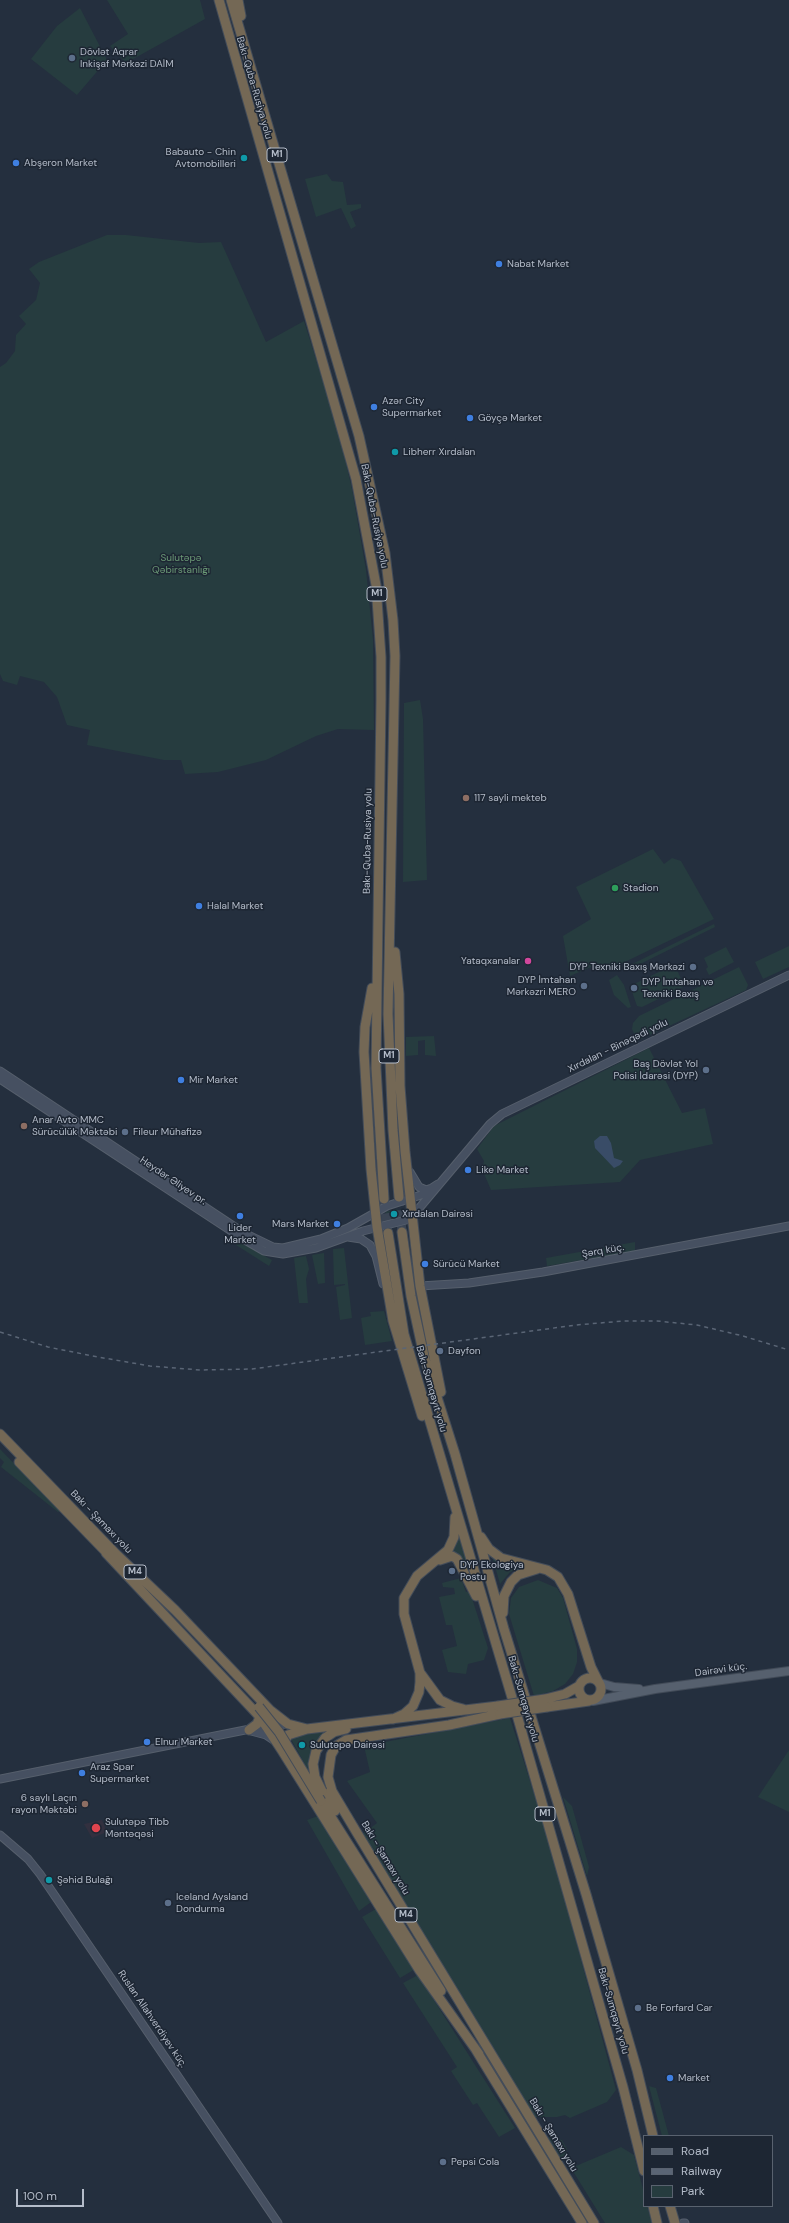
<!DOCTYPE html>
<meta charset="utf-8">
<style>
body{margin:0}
#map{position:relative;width:789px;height:2223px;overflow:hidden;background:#242f3e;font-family:"DM Sans",sans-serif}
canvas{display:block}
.legend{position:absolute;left:643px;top:2135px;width:130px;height:72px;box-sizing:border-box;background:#1d2633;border:1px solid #59626f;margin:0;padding:5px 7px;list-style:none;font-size:12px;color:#b4bcc9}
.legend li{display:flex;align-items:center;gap:8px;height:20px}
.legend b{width:20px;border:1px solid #59626f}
.scale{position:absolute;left:16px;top:2189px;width:68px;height:18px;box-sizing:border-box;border:2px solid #b4bcc9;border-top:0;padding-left:5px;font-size:12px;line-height:14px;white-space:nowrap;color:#b4bcc9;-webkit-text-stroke:3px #1d2633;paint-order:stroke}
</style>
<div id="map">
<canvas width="789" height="2223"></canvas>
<ul class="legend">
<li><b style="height:5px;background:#56606e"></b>Road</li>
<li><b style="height:5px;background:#5a6575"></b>Railway</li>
<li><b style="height:11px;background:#263c3f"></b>Park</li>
</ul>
<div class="scale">100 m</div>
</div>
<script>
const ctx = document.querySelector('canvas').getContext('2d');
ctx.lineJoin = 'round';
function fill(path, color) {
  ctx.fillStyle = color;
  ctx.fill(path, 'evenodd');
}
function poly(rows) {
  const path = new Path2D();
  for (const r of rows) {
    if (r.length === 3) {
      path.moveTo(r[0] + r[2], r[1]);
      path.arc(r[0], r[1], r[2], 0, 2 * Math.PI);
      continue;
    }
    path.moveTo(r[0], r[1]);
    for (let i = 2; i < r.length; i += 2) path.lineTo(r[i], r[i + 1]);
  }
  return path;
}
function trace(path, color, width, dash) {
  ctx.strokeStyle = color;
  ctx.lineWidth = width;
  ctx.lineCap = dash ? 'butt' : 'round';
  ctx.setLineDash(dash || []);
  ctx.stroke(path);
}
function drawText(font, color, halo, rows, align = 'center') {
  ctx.font = font + ' "DM Sans",sans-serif';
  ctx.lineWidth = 3;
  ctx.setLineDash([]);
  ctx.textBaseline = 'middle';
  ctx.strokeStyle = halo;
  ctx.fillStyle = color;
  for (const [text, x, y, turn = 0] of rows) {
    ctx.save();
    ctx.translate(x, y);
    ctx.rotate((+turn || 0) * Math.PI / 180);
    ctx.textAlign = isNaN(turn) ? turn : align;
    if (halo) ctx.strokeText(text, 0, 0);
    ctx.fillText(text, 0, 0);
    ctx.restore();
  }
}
const medical = poly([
 [102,1820,107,1832,92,1838,84,1824]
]);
const green = poly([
 [107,0,200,0,205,19,126,63,110,46,128,34],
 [80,8,107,60,77,95,31,59,57,26],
 [327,174,332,181,343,182,347,205,361,204,361,208,350,212,356,226,351,229,341,208,316,217,305,179],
 [107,235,126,235,199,243,221,242,266,342,304,321,338,429,352,489,366,570,373,640,374,730,338,729,316,736,266,760,218,772,185,774,181,760,164,760,87,745,90,730,67,725,57,697,44,682,20,676,17,685,3,681,0,674,0,367,6,363,15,351,16,335,26,324,19,316,36,300,40,283,29,269,39,262],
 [420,700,423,719,427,880,403,882,404,703],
 [653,849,664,864,672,858,681,861,714,919,604,972,598,964,570,976,563,936,591,919,576,887],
 [714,924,715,927,628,970,628,966],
 [789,946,789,967,763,979,755,962],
 [726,947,734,962,709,975,706,969,708,967,704,958],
 [739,967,748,985,746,990,637,1041,632,1029,633,1023,639,1016],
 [667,968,678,972,684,985,683,987,642,1007,637,1006,630,986],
 [617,975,624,985,631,1007,628,1008,614,995,609,980],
 [434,1036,436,1056,425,1055,425,1040,418,1041,418,1055,406,1056,406,1037],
 [649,1048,682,1113,705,1108,713,1144,640,1160,620,1182,491,1190,482,1169,484,1161,477,1149,494,1126],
 [395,1209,402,1211,403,1217,390,1221,387,1219,385,1215,386,1212],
 [238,1241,272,1260,269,1266,236,1245],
 [635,1242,635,1251,547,1266,546,1258],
 [344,1248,352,1318,340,1320,336,1287,345,1285,345,1284,334,1285,333,1249],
 [324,1253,325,1283,318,1284,312,1255],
 [306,1256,309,1269,306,1279,308,1303,299,1303,294,1258],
 [384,1311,392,1341,365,1345,361,1318,371,1316,370,1312],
 [0,1449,60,1511,58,1512,1,1467,4,1462,0,1458],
 [458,1531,474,1585,448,1554],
 [492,1556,508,1565,521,1568,510,1572,500,1584],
 [461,1578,466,1592,470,1592,488,1648,484,1660,468,1664,466,1674,448,1672,442,1650,457,1646,452,1625,446,1625,439,1597,455,1594,454,1588,443,1587,442,1583],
 [538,1580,557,1588,563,1598,577,1649,577,1662,573,1674,565,1684,553,1691,534,1696,509,1614,511,1598,519,1587],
 [510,1718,549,1841,616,2090,607,2102,570,2118,565,2115,557,2117,535,2117,361,1835,377,1823,347,1781,370,1772,364,1746],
 [334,1729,322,1737,313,1779,291,1739,301,1734],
 [789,1750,789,1812,758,1797],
 [563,1797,572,1806,589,1867,587,1876],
 [318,1816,371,1902,359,1911,307,1820],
 [376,1909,415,1969,400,1978,362,1917],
 [418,1975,515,2128,499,2137,477,2103,473,2105,451,2071,457,2067,403,1983],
 [649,2086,656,2088,669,2136,662,2136],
 [548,2137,562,2140,567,2149,563,2161],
 [621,2147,634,2155,644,2193,644,2206,647,2206,652,2223,605,2223,571,2168]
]);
const water = poly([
 [600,1136,607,1136,611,1143,614,1158,623,1161,620,1165,614,1168,595,1148,594,1141]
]);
const highwayTunnel = poly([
 [399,1197,402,1232],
 [384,1200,388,1233]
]);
const secondary = poly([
 [0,1071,244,1233,273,1247,283,1248,321,1239,348,1228,387,1206,421,1195,438,1184],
 [0,1079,245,1240,264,1251,283,1254,316,1248,363,1231,410,1219,490,1124,502,1114,789,975],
 [410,1172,419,1187,426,1190,432,1188],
 [348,1237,361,1239,370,1245,376,1256,383,1284],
 [420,1286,469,1283,543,1272,789,1226],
 [251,1731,266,1735,275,1741],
 [0,1779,270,1725,288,1724],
 [0,1835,28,1859,40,1874,278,2223],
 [683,2223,685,2223]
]);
const primary = poly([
 [600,1683,614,1687,639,1689],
 [593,1701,655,1689,789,1671]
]);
const highway = poly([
 [219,0,356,479,376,585,381,657,381,700,376,1068,384,1199],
 [231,0,359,436,385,553,393,620,395,656,388,1014,393,1130,399,1197],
 [238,0,241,16],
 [395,952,399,994,400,1086,405,1151,420,1286,441,1392],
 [372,988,365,1027,364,1052,371,1169,377,1227,393,1321,422,1416],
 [402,1232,411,1296,424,1356,455,1454,504,1629,586,1894,637,2070,653,2136],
 [388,1233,404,1334,513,1701,623,2087,644,2171],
 [0,1434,115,1553,175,1610,270,1710,288,1724,307,1729],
 [19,1462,110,1556],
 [481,1537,489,1549,501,1558,547,1570,558,1577,568,1594,591,1667,598,1681],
 [106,1553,260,1717,283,1752,420,1971,479,2054],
 [440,1560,452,1556,457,1559,476,1596],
 [503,1613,504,1596,511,1582,518,1575,537,1569],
 [421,1674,440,1700,452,1706,463,1709],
 [590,1689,11],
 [545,1699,565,1694,579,1686],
 [547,1707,589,1701],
 [500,1714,449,1725,346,1740,336,1746,331,1755,328,1777,332,1791,357,1833,594,2223],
 [393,1719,404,1714,413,1706,419,1692,420,1682,420,1673,404,1614,404,1598,417,1576,448,1550,454,1537,455,1517],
 [249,1730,257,1724,260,1717],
 [325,1738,334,1732,346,1729],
 [282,1746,288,1735,307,1729,498,1706],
 [323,1792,335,1811],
 [324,1806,441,1991],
 [476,2050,582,2223],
 [653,2206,657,2223],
 [670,2206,675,2223]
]);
const rail = poly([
 [0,1332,48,1347,98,1357,150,1366,200,1370,252,1369,576,1325,623,1321,657,1321,697,1325,743,1336,789,1350]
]);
const highwayBridge = poly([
 [498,1706,545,1699],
 [259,1707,279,1732,321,1801],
 [500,1714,547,1707],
 [322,1791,315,1777,313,1764,316,1751,325,1738]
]);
const markers = [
 [72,58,4,"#5c6f8a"],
 [244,158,4,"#0f9aa8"],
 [16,163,4,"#3f7fe0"],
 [499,264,4,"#3f7fe0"],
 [374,407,4,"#3f7fe0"],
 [470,418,4,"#3f7fe0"],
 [395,452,4,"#0f9aa8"],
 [466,798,4,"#8d6e63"],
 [615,888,4,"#2e9e5b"],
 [199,906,4,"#3f7fe0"],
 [528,961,4,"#d1479c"],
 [693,967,4,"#5c6f8a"],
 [584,986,4,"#5c6f8a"],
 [634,988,4,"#5c6f8a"],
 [706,1070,4,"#5c6f8a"],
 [181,1080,4,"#3f7fe0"],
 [24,1126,4,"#8d6e63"],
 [125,1132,4,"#5c6f8a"],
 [468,1170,4,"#3f7fe0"],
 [394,1214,4,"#0f9aa8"],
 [240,1216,4,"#3f7fe0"],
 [337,1224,4,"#3f7fe0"],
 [425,1264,4,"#3f7fe0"],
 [440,1351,4,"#5c6f8a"],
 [452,1571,4,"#5c6f8a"],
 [147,1742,4,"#3f7fe0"],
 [302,1745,4,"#0f9aa8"],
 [82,1773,4,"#3f7fe0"],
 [85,1804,4,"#8d6e63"],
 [96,1828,5,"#e0444e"],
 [49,1880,4,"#0f9aa8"],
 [168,1903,4,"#5c6f8a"],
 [638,2008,4,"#5c6f8a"],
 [670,2078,4,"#3f7fe0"],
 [443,2162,4,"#5c6f8a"]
];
const shields = [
 [277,155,20],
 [377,594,20],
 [389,1056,20],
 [135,1572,22],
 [545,1814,20],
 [406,1915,22]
];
const shieldNames = [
 ["M1",277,155],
 ["M1",377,594],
 ["M1",389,1056],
 ["M4",135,1572],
 ["M1",545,1814],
 ["M4",406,1915]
];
const poiNames = [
 ["Dövlət Aqrar",80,52],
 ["Inkişaf Mərkəzi DAİM",80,64],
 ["Babauto - Chin",236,152,"right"],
 ["Avtomobilleri",236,164,"right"],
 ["Abşeron Market",24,163],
 ["Nabat Market",507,264],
 ["Azər City",382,401],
 ["Supermarket",382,413],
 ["Göyçə Market",478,418],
 ["Libherr Xırdalan",403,452],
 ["117 sayli mekteb",474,798],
 ["Stadion",623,888],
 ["Halal Market",207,906],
 ["Yataqxanalar",520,961,"right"],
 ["DYP Texniki Baxış Mərkəzi",685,967,"right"],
 ["DYP İmtahan",576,980,"right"],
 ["Mərkəzri MERO",576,992,"right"],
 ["DYP İmtahan və",642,982],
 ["Texniki Baxış",642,994],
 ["Baş Dövlət Yol",698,1064,"right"],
 ["Polisi İdarəsi (DYP)",698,1076,"right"],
 ["Mir Market",189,1080],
 ["Anar Avto MMC",32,1120],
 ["Sürücülük Məktəbi",32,1132],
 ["Fileur Mühafizə",133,1132],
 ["Like Market",476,1170],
 ["Xırdalan Dairəsi",402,1214],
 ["Mars Market",329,1224,"right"],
 ["Lider",240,1228,"center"],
 ["Market",240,1240,"center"],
 ["Sürücü Market",433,1264],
 ["Dayfon",448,1351],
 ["DYP Ekologiya",460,1565],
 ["Postu",460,1577],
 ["Elnur Market",155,1742],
 ["Sulutəpə Dairəsi",310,1745],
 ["Araz Spar",90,1767],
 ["Supermarket",90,1779],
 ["6 saylı Laçın",77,1798,"right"],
 ["rayon Məktəbi",77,1810,"right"],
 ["Sulutəpə Tibb",105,1822],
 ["Məntəqəsi",105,1834],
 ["Şəhid Bulağı",57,1880],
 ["Iceland Aysland",176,1897],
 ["Dondurma",176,1909],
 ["Be Forfard Car",646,2008],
 ["Market",678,2078],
 ["Pepsi Cola",451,2162]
];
const streetNames = [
 ["Bakı-Quba-Rusiya yolu",254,88,74],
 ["Bakı-Quba-Rusiya yolu",374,516,79],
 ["Bakı-Quba-Rusiya yolu",368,841,-89],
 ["Xırdalan - Binəqədi yolu",618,1046,-26],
 ["Heydər Əliyev pr.",173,1181,34],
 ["Şərq küç.",603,1251,-10],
 ["Bakı-Sumqayıt yolu",431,1389,74],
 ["Bakı - Şamaxı yolu",101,1522,46],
 ["Dairəvi küç.",721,1670,-8],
 ["Bakı-Sumqayıt yolu",523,1699,74],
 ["Bakı - Şamaxı yolu",385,1858,59],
 ["Bakı-Sumqayıt yolu",613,2011,74],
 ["Ruslan Allahverdiyev küç.",152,2019,56],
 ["Bakı - Şamaxı yolu",553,2135,59]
];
const parkNames = [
 ["Sulutəpə",181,558],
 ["Qəbirstanlığı",181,570]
];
fill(medical, '#32303f');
fill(green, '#263c3f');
fill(water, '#394c67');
trace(highwayTunnel, '#3a4453', 9, [9, 4.5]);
trace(secondary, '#565f6c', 9);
trace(primary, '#414a57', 10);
trace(highway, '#434c59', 11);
trace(secondary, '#465061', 7);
trace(primary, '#56606e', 8);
trace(highway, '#746855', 9);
trace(rail, '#5a6575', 1.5, [4, 4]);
trace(highwayBridge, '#434c59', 11, []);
trace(highwayBridge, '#746855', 9);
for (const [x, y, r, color] of markers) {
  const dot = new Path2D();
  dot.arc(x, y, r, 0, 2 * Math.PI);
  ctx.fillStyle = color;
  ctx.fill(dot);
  trace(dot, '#1d2633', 1.5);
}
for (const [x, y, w] of shields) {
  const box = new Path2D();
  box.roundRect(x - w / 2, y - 7, w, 14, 3);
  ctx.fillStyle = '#1d2633';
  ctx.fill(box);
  trace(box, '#b4bcc9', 1);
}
drawText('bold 9px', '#b4bcc9', null, shieldNames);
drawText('10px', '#b4bcc9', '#1d2633', poiNames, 'left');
drawText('10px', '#b4bcc9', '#1d2633', streetNames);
drawText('10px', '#6b9a76', '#1d2633', parkNames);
</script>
